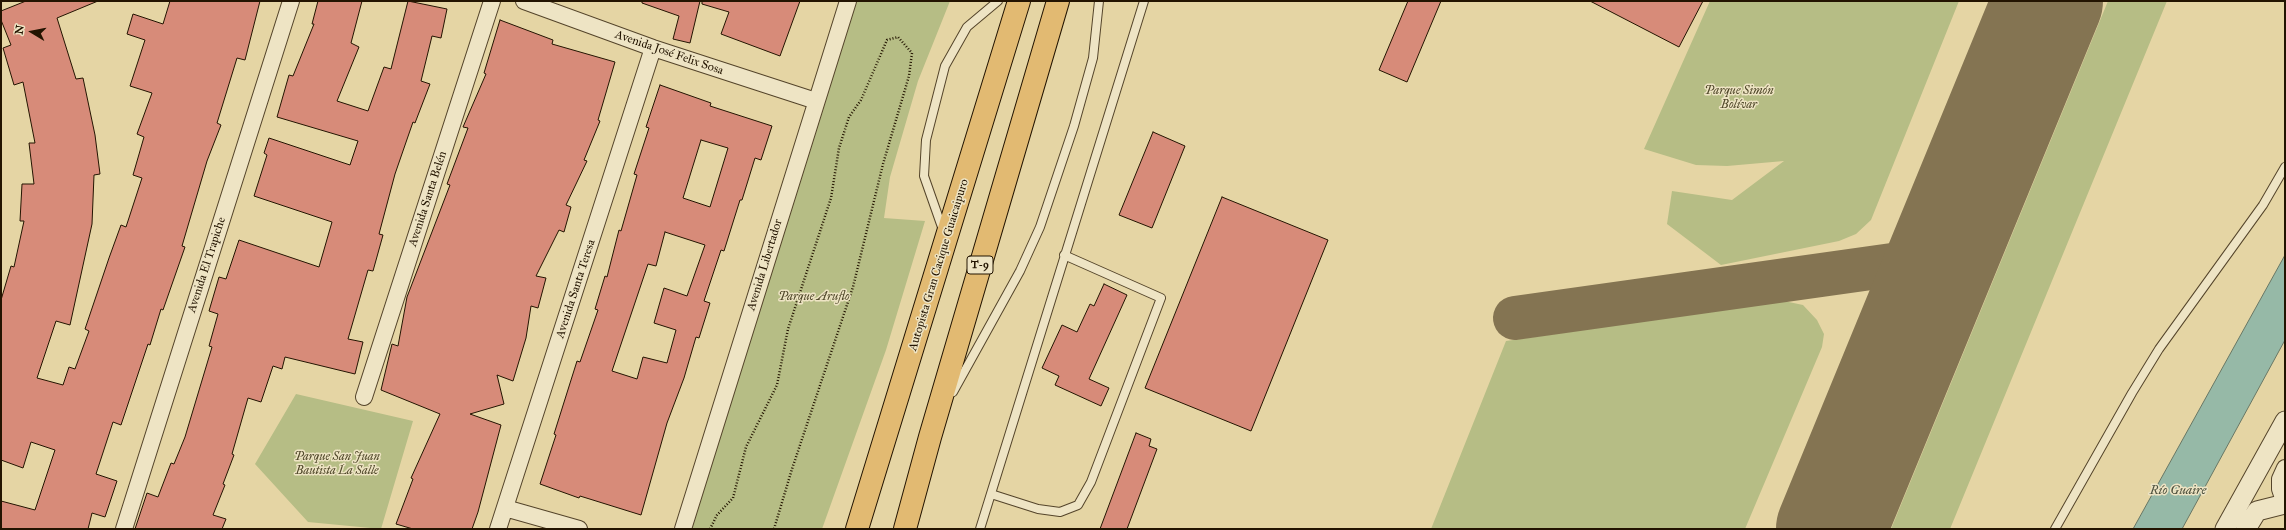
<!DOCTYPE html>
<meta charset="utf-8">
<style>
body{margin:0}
#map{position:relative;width:2286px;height:530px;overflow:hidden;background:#e5d5a4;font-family:"IM FELL Great Primer",serif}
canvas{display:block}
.frame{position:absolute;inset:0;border:2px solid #231401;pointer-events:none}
.north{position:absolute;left:12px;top:12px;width:40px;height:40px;-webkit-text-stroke:3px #eee4c4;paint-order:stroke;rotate:280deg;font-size:11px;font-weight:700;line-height:16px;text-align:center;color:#231401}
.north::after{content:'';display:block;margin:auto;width:14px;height:18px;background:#231401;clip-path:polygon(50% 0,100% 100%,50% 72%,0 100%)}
</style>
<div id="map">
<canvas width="2286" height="530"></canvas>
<div class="frame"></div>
<div class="north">N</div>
</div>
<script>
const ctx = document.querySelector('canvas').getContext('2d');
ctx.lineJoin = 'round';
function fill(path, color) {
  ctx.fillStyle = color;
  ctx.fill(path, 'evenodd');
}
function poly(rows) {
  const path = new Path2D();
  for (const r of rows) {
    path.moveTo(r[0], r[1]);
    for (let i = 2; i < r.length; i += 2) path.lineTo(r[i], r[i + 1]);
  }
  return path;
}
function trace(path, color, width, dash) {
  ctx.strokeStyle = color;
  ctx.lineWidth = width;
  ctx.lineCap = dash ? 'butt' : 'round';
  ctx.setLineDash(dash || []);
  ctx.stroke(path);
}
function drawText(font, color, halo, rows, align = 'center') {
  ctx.font = font + ' "IM FELL Great Primer",serif';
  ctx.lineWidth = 3;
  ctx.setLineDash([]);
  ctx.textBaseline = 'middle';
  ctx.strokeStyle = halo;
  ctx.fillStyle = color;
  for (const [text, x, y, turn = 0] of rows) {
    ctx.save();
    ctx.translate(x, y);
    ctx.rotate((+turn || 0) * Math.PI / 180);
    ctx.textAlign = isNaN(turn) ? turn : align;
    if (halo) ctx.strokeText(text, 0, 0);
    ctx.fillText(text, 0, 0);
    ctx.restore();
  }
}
const green = poly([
 [855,1,950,1,918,81,890,177,884,218,925,221,886,350,822,529,684,529],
 [1710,1,1959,1,1871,220,1856,234,1839,241,1721,265,1667,224,1672,191,1732,200,1784,161,1727,166,1696,165,1644,149],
 [2108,1,2167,1,1950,529,1891,529],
 [1784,301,1803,305,1817,320,1824,334,1822,347,1745,529,1431,529,1506,341],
 [296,394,413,421,381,529,308,522,255,464]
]);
const water = poly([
 [2285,255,2285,340,2182,529,2133,529,2285,255]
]);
const taxiway = poly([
 [1515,318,1942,258]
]);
const runway = poly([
 [1831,529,2048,1]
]);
const building = poly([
 [26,1,98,1,57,18,76,79,83,78,95,135,100,174,94,175,92,224,70,325,56,321,37,378,63,385,69,367,75,369,89,331,85,329,109,258,121,225,126,227,142,178,133,175,144,137,137,134,152,93,130,86,145,40,127,34,133,14,163,24,170,1,260,1,245,60,237,58,217,123,221,125,207,161,182,246,185,247,163,310,161,309,150,345,148,344,121,425,113,422,96,474,117,481,105,517,92,513,88,529,1,529,1,501,35,510,55,450,31,442,23,468,1,460,1,300,11,266,14,267,24,221,20,221,22,184,34,184,29,143,35,143,23,82,14,85,3,48,11,45,1,20,1,11,26,1],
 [318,1,362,1,351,43,359,47,337,101,368,111,384,67,391,69,408,1,447,9,441,38,432,36,421,81,430,84,415,123,413,122,395,174,379,234,383,235,373,271,368,270,348,339,363,342,355,374,285,357,282,369,273,366,261,402,248,398,232,454,234,455,223,484,225,485,213,515,226,519,222,529,135,529,147,493,158,497,171,463,174,464,185,437,212,347,209,346,218,314,209,311,219,277,226,279,239,240,319,267,332,222,254,196,267,155,264,153,269,138,350,165,358,141,277,117,289,75,293,76,314,24,312,24,318,1],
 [642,1,700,1,690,43,673,39,679,16,642,3,642,1],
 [702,1,800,1,780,56,721,34,729,12,702,4,702,1],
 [1408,1,1441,1,1407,82,1379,70,1408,1],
 [1590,1,1703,1,1679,47,1590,1],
 [500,20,553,40,552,44,615,62,598,120,600,121,584,160,587,161,566,205,571,207,564,232,559,230,536,276,546,278,538,308,531,306,526,338,513,381,497,375,504,404,470,414,501,425,478,512,472,529,413,529,396,524,413,479,411,478,440,414,381,390,392,344,398,346,407,297,450,185,447,184,468,128,463,127,486,74,484,73,500,20],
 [660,85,711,103,710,106,772,126,761,160,755,158,742,200,740,200,724,251,721,250,704,301,710,303,699,338,696,337,684,378,667,423,641,515,580,496,579,498,540,484,556,435,554,434,577,361,580,362,598,310,595,309,605,276,607,277,619,230,621,231,637,175,634,174,649,128,646,127,660,85],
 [701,140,728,148,710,207,683,198,701,140],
 [665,232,705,245,687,296,664,288,654,323,676,330,667,363,643,357,637,379,612,371,648,264,656,266,665,232],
 [1153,132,1185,146,1152,228,1119,215,1153,132],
 [1222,197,1328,240,1251,431,1145,388,1222,197],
 [1104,284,1127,295,1089,379,1109,388,1101,406,1055,385,1059,376,1042,368,1062,325,1077,332,1090,304,1094,306,1104,284],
 [1136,433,1151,439,1149,446,1157,449,1127,529,1100,529,1136,433]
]);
const path = poly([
 [710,529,717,515,733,498,746,447,777,385,788,329,831,198,839,148,849,117,861,100,887,40,898,37,912,53,909,76,883,164,853,287,792,469,774,529]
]);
const service = poly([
 [943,230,924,176,926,140,945,66,967,27,998,1],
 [953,392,1020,271,1040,227,1074,126,1093,58,1099,1],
 [991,494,1038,509,1060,512,1078,505,1091,482,1161,298,1064,255],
 [980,529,1144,1],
 [2055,529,2132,393,2159,349,2263,205,2285,167]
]);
const minor = poly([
 [524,1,653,48,816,101],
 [364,397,492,1],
 [2285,504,2280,489,2280,479,2285,468],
 [505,508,579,529],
 [124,529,291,1],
 [498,529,653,48],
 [683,529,848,1]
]);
const tertiary = poly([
 [2225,529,2285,421],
 [2246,529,2257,511,2285,504]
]);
const motorway = poly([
 [857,529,1019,1],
 [905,529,930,437,1058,1]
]);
const shields = [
 [980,265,26]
];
const shieldNames = [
 ["T-9",980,265]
];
const streetNames = [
 ["Avenida José Felix Sosa",669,53,19],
 ["Avenida Santa Belén",428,199,-72],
 ["Avenida El Trapiche",207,265,-72],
 ["Avenida Libertador",765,265,-73],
 ["Autopista Gran Cacique Guaicaipuro",939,265,-73],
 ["Avenida Santa Teresa",576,289,-72]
];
const parkNames = [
 ["Parque Simón",1739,91],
 ["Bolívar",1739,105],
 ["Parque Aruflo",814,297],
 ["Parque San Juan",337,457],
 ["Bautista La Salle",337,471]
];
const waterNames = [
 ["Río Guaire",2178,491]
];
fill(green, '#b6bd85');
fill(water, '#96b9a7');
trace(water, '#687765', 1);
trace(taxiway, '#847452', 44);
trace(runway, '#847452', 110);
fill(building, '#d78b79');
trace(building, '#231401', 1);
trace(service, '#54442a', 10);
trace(minor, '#54442a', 18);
trace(tertiary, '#54442a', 21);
trace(motorway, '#231401', 24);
trace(path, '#231401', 2.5, [1, 2]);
trace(service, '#eee4c4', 8);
trace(minor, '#eee4c4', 16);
trace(tertiary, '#eee4c4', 19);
trace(motorway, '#e2ba72', 22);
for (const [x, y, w] of shields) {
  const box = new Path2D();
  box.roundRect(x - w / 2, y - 9, w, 18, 3);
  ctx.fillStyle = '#eee4c4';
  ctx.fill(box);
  trace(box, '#231401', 1);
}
drawText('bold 11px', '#231401', null, shieldNames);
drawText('12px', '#231401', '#eee4c4', streetNames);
drawText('italic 12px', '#4f4729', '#eee4c4', parkNames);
drawText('italic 13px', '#4b4e3b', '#eee4c4', waterNames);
</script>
